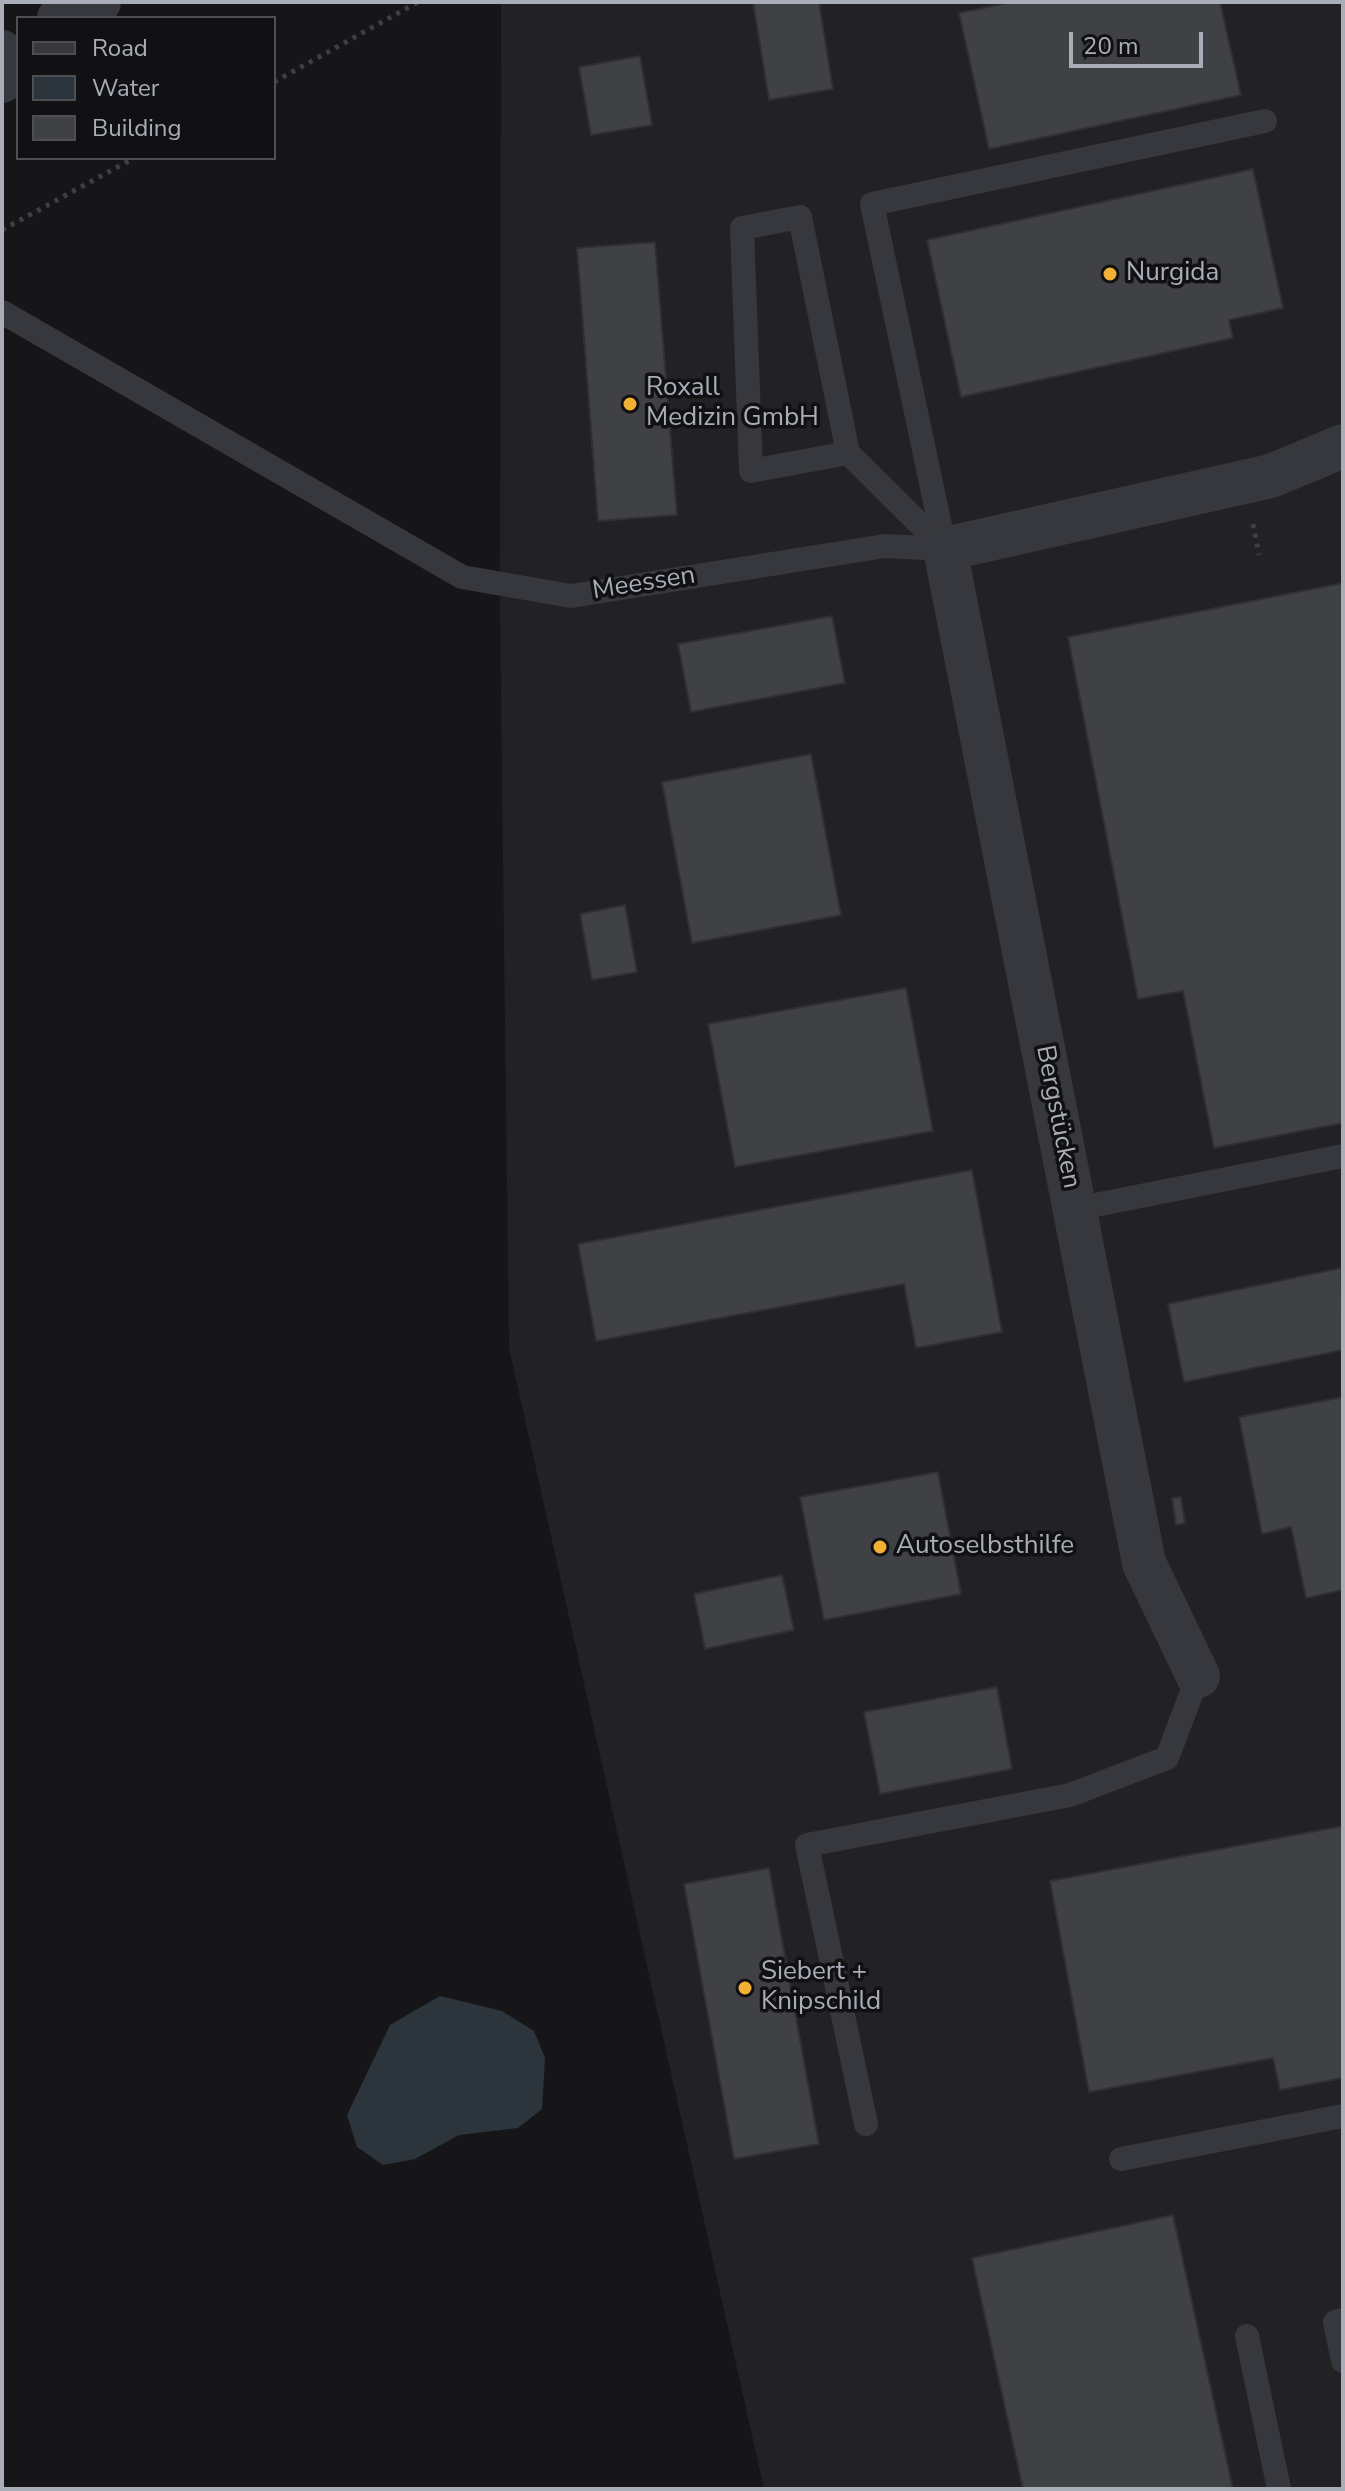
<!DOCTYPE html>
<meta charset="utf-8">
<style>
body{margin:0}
#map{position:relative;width:1345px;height:2491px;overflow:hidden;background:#161618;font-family:"Nunito Sans",sans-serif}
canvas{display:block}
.frame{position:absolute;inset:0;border:4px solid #a8adb8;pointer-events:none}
.legend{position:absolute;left:16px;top:16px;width:260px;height:144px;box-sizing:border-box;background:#111113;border:2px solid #4d4f55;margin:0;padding:10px 14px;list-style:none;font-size:24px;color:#a8adb8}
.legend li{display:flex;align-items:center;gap:16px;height:40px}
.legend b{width:40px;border:2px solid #4d4f55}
.scale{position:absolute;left:1069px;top:32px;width:134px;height:36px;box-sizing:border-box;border:4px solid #a8adb8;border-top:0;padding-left:10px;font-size:24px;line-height:28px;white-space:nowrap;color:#a8adb8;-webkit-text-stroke:6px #111113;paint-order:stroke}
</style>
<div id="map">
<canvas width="1345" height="2491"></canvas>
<div class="frame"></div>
<ul class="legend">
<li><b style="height:10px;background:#37383d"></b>Road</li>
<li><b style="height:22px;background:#2c353c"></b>Water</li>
<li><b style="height:22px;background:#404145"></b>Building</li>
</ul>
<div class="scale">20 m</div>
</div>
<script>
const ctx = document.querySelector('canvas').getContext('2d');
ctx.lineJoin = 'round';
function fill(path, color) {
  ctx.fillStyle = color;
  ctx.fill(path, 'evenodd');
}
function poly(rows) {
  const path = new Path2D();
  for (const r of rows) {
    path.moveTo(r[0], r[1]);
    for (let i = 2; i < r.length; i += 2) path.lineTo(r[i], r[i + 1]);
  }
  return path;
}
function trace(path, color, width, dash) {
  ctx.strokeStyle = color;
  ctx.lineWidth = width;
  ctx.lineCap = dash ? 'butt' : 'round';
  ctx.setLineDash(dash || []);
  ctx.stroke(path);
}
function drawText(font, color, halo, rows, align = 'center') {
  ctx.font = font + ' "Nunito Sans",sans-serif';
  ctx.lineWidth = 7;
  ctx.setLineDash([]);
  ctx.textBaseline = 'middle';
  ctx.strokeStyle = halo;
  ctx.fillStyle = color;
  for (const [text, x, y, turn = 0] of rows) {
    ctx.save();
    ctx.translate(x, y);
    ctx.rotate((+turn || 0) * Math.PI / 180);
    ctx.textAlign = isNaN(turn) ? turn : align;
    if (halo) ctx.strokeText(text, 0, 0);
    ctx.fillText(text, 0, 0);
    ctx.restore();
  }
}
const built = poly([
 [501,2,1343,2,1343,2489,764,2489,509,1348,500,612]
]);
const water = poly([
 [440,1996,502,2011,534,2031,545,2058,542,2109,518,2128,459,2135,415,2159,383,2165,357,2147,347,2115,390,2025]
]);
const building = poly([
 [753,2,819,2,833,89,769,100,753,2],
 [1012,2,1220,2,1241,95,989,149,959,13,1012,2],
 [640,56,652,125,591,135,579,67,640,56],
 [1253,169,1283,308,1229,320,1233,338,961,397,927,240,1253,169],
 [655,242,677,515,598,521,577,248,655,242],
 [1343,583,1343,1123,1214,1148,1183,991,1138,999,1068,637,1343,583],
 [832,616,845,683,691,712,678,644,832,616],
 [811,754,841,915,692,943,662,782,811,754],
 [625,905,637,972,592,980,580,914,625,905],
 [906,988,933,1131,735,1167,708,1024,906,988],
 [972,1170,1002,1332,916,1348,904,1284,596,1341,578,1244,972,1170],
 [1341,1268,1343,1350,1184,1382,1168,1304,1341,1268],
 [1343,1397,1343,1590,1306,1598,1291,1527,1262,1534,1239,1417,1343,1397],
 [938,1472,961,1594,824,1620,800,1497,938,1472],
 [1181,1497,1185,1523,1176,1525,1172,1498,1181,1497],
 [782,1575,794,1630,705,1649,694,1594,782,1575],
 [997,1687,1012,1769,880,1794,864,1712,997,1687],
 [1343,1826,1343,2078,1280,2090,1273,2058,1089,2092,1050,1881,1343,1826],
 [769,1868,819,2144,734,2159,684,1884,769,1868],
 [1173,2215,1233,2489,1023,2489,972,2258,1173,2215]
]);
const path = poly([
 [274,82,418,2],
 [2,230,134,158],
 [1253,524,1259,555]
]);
const service = poly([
 [2,312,462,577,571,596,885,546,945,549],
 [848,453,751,471,742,228,800,217,848,453,945,549],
 [945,549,872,204,1265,121],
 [1075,1209,1343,1156],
 [866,2124,807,1845,1070,1795,1167,1758,1198,1676],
 [1121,2159,1343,2116],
 [1343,2320,1335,2322,1343,2361],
 [1247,2336,1279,2489]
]);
const minor = poly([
 [59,18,99,2],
 [2,52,4,61,2,81],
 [1198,1676,1144,1563,945,549,1271,476,1343,446]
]);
const markers = [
 [1110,274,8,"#f2b134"],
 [630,404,8,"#f2b134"],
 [880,1547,8,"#f2b134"],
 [745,1988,8,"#f2b134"]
];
const poiNames = [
 ["Nurgida",1126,274],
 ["Roxall",646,389],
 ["Medizin GmbH",646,419],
 ["Autoselbsthilfe",896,1547],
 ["Siebert +",761,1973],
 ["Knipschild",761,2003]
];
const streetNames = [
 ["Meessen",644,584,-9],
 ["Bergstücken",1057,1117,79]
];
fill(built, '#222225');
fill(water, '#2c353c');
fill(building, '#404145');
trace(building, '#303034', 2);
trace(path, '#3d3f44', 5, [4, 6]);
trace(service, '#37383d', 24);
trace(minor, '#37383d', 44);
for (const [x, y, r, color] of markers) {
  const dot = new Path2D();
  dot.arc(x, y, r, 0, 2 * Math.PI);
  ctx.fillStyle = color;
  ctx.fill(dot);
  trace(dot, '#111113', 3);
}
drawText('26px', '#a8adb8', '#111113', poiNames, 'left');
drawText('26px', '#a8adb8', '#111113', streetNames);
</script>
